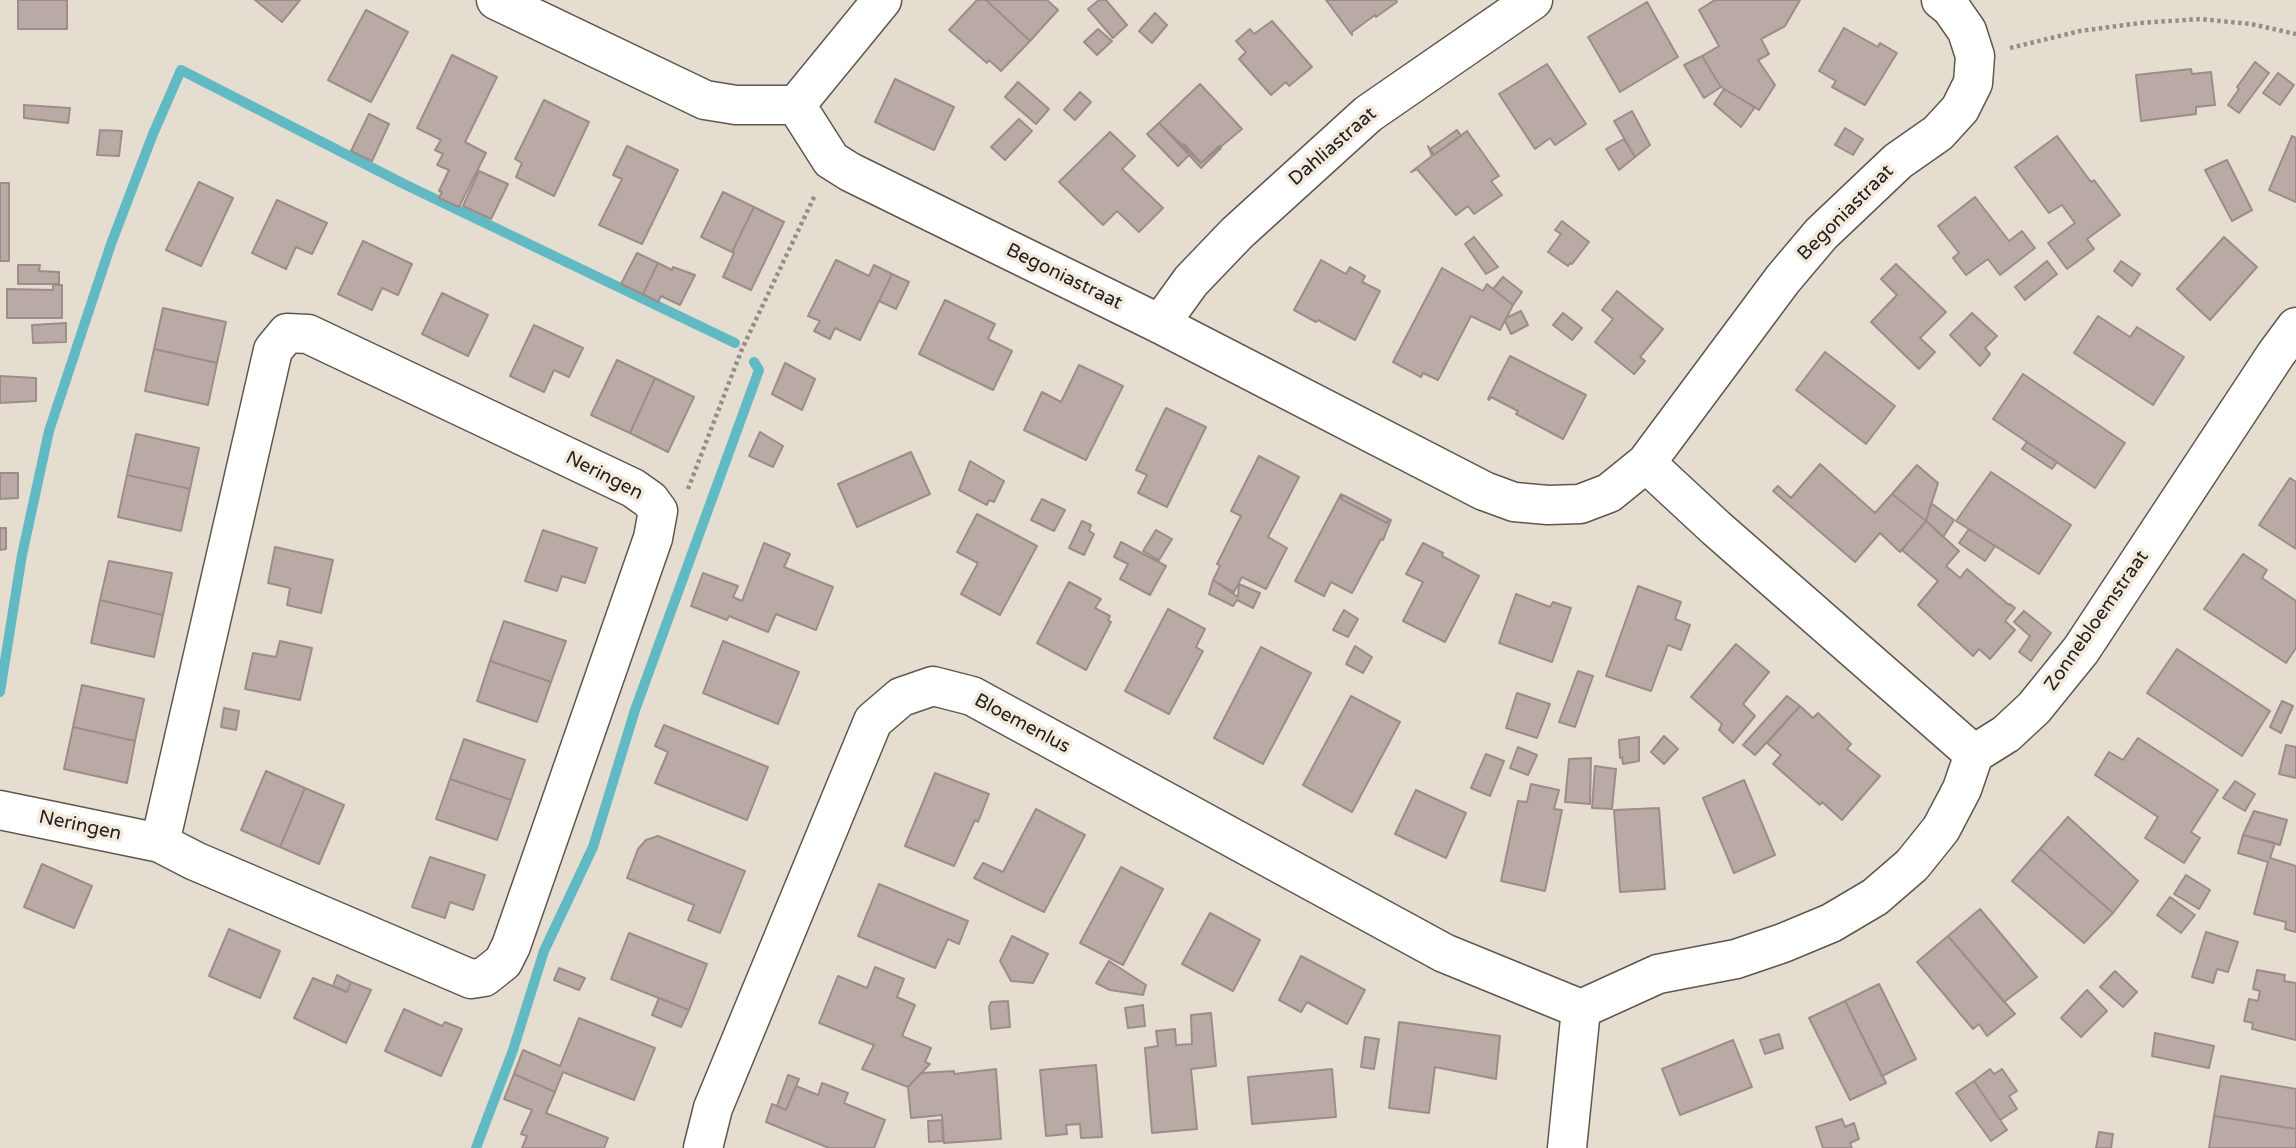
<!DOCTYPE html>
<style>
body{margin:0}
canvas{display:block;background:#e6ddd1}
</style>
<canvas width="2296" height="1148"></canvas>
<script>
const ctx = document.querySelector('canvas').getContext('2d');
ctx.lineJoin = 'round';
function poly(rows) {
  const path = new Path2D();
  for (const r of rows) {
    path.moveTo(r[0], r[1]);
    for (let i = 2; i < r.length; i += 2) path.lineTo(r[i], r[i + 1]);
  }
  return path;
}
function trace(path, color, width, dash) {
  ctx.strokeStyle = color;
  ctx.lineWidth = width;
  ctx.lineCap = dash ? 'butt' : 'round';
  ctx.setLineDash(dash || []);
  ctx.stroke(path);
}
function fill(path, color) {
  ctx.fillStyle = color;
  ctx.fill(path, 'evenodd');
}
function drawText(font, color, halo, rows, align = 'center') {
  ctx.font = font + ' "Varela Round",sans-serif';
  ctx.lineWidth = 7;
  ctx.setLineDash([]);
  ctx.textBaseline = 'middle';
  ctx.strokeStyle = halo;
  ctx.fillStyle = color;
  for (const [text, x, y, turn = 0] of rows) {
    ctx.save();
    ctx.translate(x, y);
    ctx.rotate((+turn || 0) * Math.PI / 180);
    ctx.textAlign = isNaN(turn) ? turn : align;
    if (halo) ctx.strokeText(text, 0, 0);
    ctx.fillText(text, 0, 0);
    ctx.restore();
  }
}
const stream = poly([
 [0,692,22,555,49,431,111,244,153,134,181,70,406,185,735,343],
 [476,1148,513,1050,544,951,593,847,635,710,759,370,754,362]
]);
const building = poly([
 [18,0,67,0,67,29,18,29,18,0],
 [255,0,300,0,282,22,255,0],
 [977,0,986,0,1030,41,1001,71,989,60,987,63,949,30,977,0],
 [986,0,1047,0,1058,10,1030,41,986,0],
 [1099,0,1106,0,1127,25,1113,38,1088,9,1099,0],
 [1326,0,1396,0,1397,2,1376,17,1375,15,1352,32,1352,35,1326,0],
 [1715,0,1800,0,1785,26,1761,39,1769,54,1758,60,1775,85,1759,110,1721,87,1702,56,1719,46,1699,10,1715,0],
 [1647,2,1678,57,1620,92,1588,37,1647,2],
 [366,10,408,32,371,102,328,80,366,10],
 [1155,13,1167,25,1152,43,1139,31,1155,13],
 [1272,21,1312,67,1289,86,1286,82,1271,95,1239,59,1246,52,1236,41,1250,29,1254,34,1272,21],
 [1844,28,1878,47,1880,43,1897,53,1865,105,1832,87,1836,81,1819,71,1844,28],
 [1098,29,1112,41,1097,55,1084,42,1098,29],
 [452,55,497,77,465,142,486,153,459,207,439,198,442,192,439,191,449,170,437,165,443,154,435,150,441,140,417,128,452,55],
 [1702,56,1721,87,1704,98,1684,65,1702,56],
 [2255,62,2269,73,2239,113,2228,105,2239,89,2237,87,2255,62],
 [1547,64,1586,124,1555,145,1550,138,1535,149,1499,94,1547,64],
 [2191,69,2192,74,2211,72,2215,105,2196,107,2196,114,2141,121,2136,75,2191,69],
 [2278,73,2294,85,2280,105,2263,93,2278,73],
 [895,79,954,107,934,150,875,122,895,79],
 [1018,82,1049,109,1036,124,1005,97,1018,82],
 [1200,84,1242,129,1201,163,1159,123,1200,84],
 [1724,89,1755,107,1741,127,1714,104,1724,89],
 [1080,92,1091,102,1075,120,1064,110,1080,92],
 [544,100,589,122,554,196,516,177,522,163,515,159,544,100],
 [24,105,70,108,68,123,24,118,24,105],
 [1632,111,1650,145,1635,157,1614,121,1632,111],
 [369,114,389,124,372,161,351,151,369,114],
 [1019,119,1032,131,1005,160,991,147,1019,119],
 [1159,123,1189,155,1178,166,1147,134,1159,123],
 [1845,128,1863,139,1853,155,1835,145,1845,128],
 [100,130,122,131,119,156,97,155,100,130],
 [1457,130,1461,136,1434,155,1430,149,1457,130],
 [1467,131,1499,176,1491,181,1502,195,1474,214,1468,206,1456,215,1417,169,1411,172,1432,156,1428,146,1434,155,1467,131],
 [1110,132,1135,156,1122,169,1163,208,1139,232,1117,211,1103,225,1059,182,1110,132],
 [2057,136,2091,182,2094,180,2120,215,2087,239,2094,249,2067,269,2048,243,2075,223,2062,205,2049,213,2015,167,2057,136],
 [2292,136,2296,138,2296,202,2269,190,2292,136],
 [1624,139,1635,157,1619,170,1606,149,1624,139],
 [1184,144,1201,163,1219,146,1221,148,1201,168,1181,146,1184,144],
 [627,146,678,170,642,244,599,225,622,179,613,175,627,146],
 [2227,160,2252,210,2232,221,2205,170,2227,160],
 [479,171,508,184,491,219,463,206,479,171],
 [199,182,233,198,201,266,166,250,199,182],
 [0,183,9,183,9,261,0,261,0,183],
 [723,192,754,207,732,252,701,237,723,192],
 [1975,197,2009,241,2022,231,2035,248,2000,275,1988,259,1966,275,1953,258,1959,253,1938,226,1975,197],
 [277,200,327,223,312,254,296,247,286,269,252,253,277,200],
 [754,207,784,222,751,290,723,277,734,253,732,252,754,207],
 [1562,221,1589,242,1572,264,1570,263,1568,266,1548,252,1561,234,1555,230,1562,221],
 [1474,237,1498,267,1486,274,1465,244,1474,237],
 [2224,237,2257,267,2210,320,2177,289,2224,237],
 [363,241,412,264,398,295,382,288,372,310,338,294,363,241],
 [637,253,658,263,643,294,621,284,637,253],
 [836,260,869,276,874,265,892,274,860,340,835,328,830,339,814,331,820,321,808,316,836,260],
 [1321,260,1346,274,1350,267,1365,276,1362,282,1380,291,1355,340,1318,320,1316,322,1294,310,1321,260],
 [2047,261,2057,274,2025,300,2015,287,2047,261],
 [2121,261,2140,274,2132,286,2114,271,2121,261],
 [658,263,672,270,673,267,695,275,680,305,661,296,658,302,643,294,658,263],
 [1896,264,1946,312,1920,338,1935,352,1919,369,1871,322,1897,295,1881,279,1896,264],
 [18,265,40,265,39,271,59,272,59,284,18,284,18,265],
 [1442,268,1483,291,1487,284,1513,305,1500,330,1471,316,1438,380,1423,373,1421,377,1393,362,1442,268],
 [892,274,909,282,896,309,879,301,892,274],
 [1503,277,1522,292,1513,305,1493,289,1503,277],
 [53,285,62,285,62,318,7,318,7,289,53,290,53,285],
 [1617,291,1663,329,1640,357,1645,361,1634,374,1595,342,1613,319,1602,310,1617,291],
 [442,293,488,315,468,356,422,334,442,293],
 [945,300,995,324,988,339,1012,351,993,390,919,354,945,300],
 [163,308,226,322,217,363,154,349,163,308],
 [1521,311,1528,325,1511,334,1505,321,1506,318,1521,311],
 [1563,313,1582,328,1572,340,1553,325,1563,313],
 [1972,313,1997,336,1985,348,1990,354,1980,366,1950,335,1972,313],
 [2098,316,2130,337,2137,327,2184,357,2153,405,2074,353,2098,316],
 [66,323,66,342,33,343,32,325,66,323],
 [534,325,583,348,569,377,554,370,544,392,510,376,534,325],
 [154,349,217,363,208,405,145,391,154,349],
 [1825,352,1895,406,1866,444,1796,390,1825,352],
 [1510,356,1586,395,1563,439,1516,414,1518,411,1491,397,1489,400,1488,399,1510,356],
 [617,360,655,378,630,433,591,415,617,360],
 [785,363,815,379,802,410,772,394,785,363],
 [1079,365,1123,386,1086,460,1024,430,1042,392,1061,402,1079,365],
 [2023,374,2125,443,2095,488,1993,419,2023,374],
 [0,376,36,378,36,401,0,403,0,376],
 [655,378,694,397,668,452,630,433,655,378],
 [1166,408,1206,427,1167,507,1138,493,1147,475,1136,470,1166,408],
 [760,432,783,446,773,467,749,456,760,432],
 [136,434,199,448,190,489,127,475,136,434],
 [2027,442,2057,462,2052,469,2022,449,2027,442],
 [911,452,930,494,857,527,838,484,911,452],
 [1259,456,1299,477,1268,537,1287,548,1266,589,1242,577,1234,592,1213,580,1220,566,1217,564,1241,516,1231,511,1259,456],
 [970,461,1004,481,994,502,989,500,987,505,959,490,970,461],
 [1820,464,1875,513,1892,494,1926,521,1900,552,1880,533,1855,562,1773,491,1778,486,1791,498,1820,464],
 [1917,465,1938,483,1926,521,1892,494,1917,465],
 [1991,472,2071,525,2039,574,1956,521,1991,472],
 [0,473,18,473,18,498,0,499,0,473],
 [127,475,190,489,181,531,118,517,127,475],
 [2290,478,2296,482,2296,549,2259,525,2290,478],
 [1341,494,1341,499,1387,523,1389,519,1391,520,1383,540,1381,539,1352,593,1331,582,1324,596,1295,581,1341,494],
 [1343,495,1389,519,1387,523,1341,499,1343,495],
 [1042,499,1065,510,1054,531,1031,520,1042,499],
 [1931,503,1954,520,1943,537,1926,521,1931,503],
 [977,514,1037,546,1000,615,961,594,978,563,957,552,977,514],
 [1082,521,1091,525,1089,531,1094,534,1084,555,1069,548,1082,521],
 [1926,521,1959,551,1946,566,1960,578,1967,569,2009,605,2010,604,2015,608,2005,621,2015,630,1990,659,1979,649,1973,656,1918,605,1938,581,1902,550,1926,521],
 [0,528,6,528,6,549,0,550,0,528],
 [1969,529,1995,546,1985,561,1959,543,1969,529],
 [543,530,597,548,585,583,562,576,557,591,525,581,543,530],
 [1156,530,1172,539,1159,560,1143,551,1156,530],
 [1121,542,1166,566,1150,595,1120,579,1128,564,1114,557,1121,542],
 [764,543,790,554,784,567,833,587,816,630,776,614,768,632,729,616,727,620,691,606,703,573,738,586,733,597,742,601,764,543],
 [1423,543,1443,553,1442,556,1479,576,1445,642,1403,621,1423,582,1406,574,1423,543],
 [275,547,333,560,321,613,287,605,290,588,268,583,275,547],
 [2243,554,2267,570,2262,578,2296,601,2296,648,2286,663,2204,609,2243,554],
 [109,561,172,573,163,615,100,600,109,561],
 [1213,580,1238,597,1239,584,1260,593,1253,608,1237,600,1233,606,1209,594,1213,580],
 [1069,582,1101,599,1095,608,1110,616,1108,620,1111,622,1086,670,1037,643,1069,582],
 [1638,586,1681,602,1675,619,1690,625,1681,650,1668,645,1651,691,1606,676,1638,586],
 [1516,594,1550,607,1553,602,1571,608,1552,662,1499,643,1516,594],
 [100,600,163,615,154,657,91,643,100,600],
 [1168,609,1205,629,1196,647,1203,651,1169,714,1125,691,1168,609],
 [1344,610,1358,619,1348,637,1333,630,1344,610],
 [2024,611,2051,633,2031,661,2019,652,2030,636,2014,622,2024,611],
 [504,621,566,641,551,682,490,661,504,621],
 [280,641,312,648,300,700,245,689,253,653,276,657,280,641],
 [723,641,799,672,778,724,703,693,723,641],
 [1736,644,1769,672,1743,704,1755,716,1733,743,1719,730,1722,724,1691,697,1736,644],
 [1355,646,1372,657,1363,673,1346,664,1355,646],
 [1261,647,1311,673,1263,764,1214,738,1261,647],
 [2177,649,2270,711,2242,756,2147,693,2177,649],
 [490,661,551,682,537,722,477,701,490,661],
 [1578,671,1593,676,1575,727,1559,722,1578,671],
 [82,685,144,699,135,741,73,727,82,685],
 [1517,693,1550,704,1537,738,1506,728,1517,693],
 [1351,696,1400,722,1352,812,1303,785,1351,696],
 [1787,696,1800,706,1755,755,1743,745,1787,696],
 [2282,701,2293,706,2281,733,2270,727,2282,701],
 [1800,706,1813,718,1818,713,1851,744,1847,749,1880,776,1842,820,1822,802,1820,805,1773,764,1781,755,1767,743,1800,706],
 [224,708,239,711,236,730,221,727,224,708],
 [664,725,768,767,747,820,655,783,668,752,655,746,664,725],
 [73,727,135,741,127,783,64,769,73,727],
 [1664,736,1678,749,1664,764,1651,752,1664,736],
 [1639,737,1639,761,1623,764,1622,757,1620,758,1619,740,1639,737],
 [2138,738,2218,790,2191,832,2200,838,2184,863,2145,838,2158,817,2095,775,2109,752,2123,760,2138,738],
 [464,739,525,760,511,800,450,779,464,739],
 [2286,745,2296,747,2296,778,2279,774,2286,745],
 [1518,747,1537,755,1528,775,1510,768,1518,747],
 [1486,754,1504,761,1490,796,1471,788,1486,754],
 [1591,758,1590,804,1565,802,1569,759,1591,758],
 [1595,766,1616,769,1612,809,1592,808,1595,766],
 [266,771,305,788,280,847,241,830,266,771],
 [935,773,989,794,978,822,975,820,954,866,905,846,935,773],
 [450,779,511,800,497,840,436,819,450,779],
 [1744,780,1775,855,1734,873,1703,798,1744,780],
 [2235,781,2255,794,2245,811,2223,798,2235,781],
 [1531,784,1559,790,1554,809,1562,810,1545,891,1501,881,1518,801,1527,802,1531,784],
 [305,788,344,805,319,864,280,847,305,788],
 [1416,790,1466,813,1446,858,1395,834,1416,790],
 [1659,808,1665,889,1620,892,1614,810,1659,808],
 [1036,809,1085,835,1044,912,974,878,983,863,1003,872,1036,809],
 [2254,811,2287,820,2280,845,2243,835,2254,811],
 [2068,817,2138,881,2113,913,2040,849,2068,817],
 [2243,835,2275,843,2270,858,2296,866,2296,932,2285,929,2286,922,2254,914,2268,862,2238,853,2243,835],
 [658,836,745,871,720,933,688,920,694,905,627,878,638,849,646,840,658,836],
 [2040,849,2113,913,2084,943,2012,881,2040,849],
 [430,857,485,875,473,910,450,902,445,918,412,907,430,857],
 [42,864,92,886,74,928,24,907,42,864],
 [1121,867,1163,889,1123,965,1080,943,1121,867],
 [2186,875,2210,890,2199,909,2174,894,2186,875],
 [879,884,968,921,959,944,948,939,935,968,858,936,879,884],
 [2170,897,2195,915,2181,933,2157,915,2170,897],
 [1980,909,2037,977,2004,1002,1948,936,1980,909],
 [1210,913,1260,940,1233,991,1182,964,1210,913],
 [229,929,280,951,260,998,209,976,229,929],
 [2206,932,2238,942,2228,972,2217,969,2213,983,2192,977,2206,932],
 [629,933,707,964,689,1010,611,979,629,933],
 [1012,936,1048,954,1033,983,1011,981,1000,961,1012,936],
 [1948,936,2015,1014,1987,1036,1979,1024,1973,1029,1917,962,1948,936],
 [1301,956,1365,990,1347,1024,1307,1002,1301,1012,1279,1000,1301,956],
 [1109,961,1146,985,1143,995,1110,990,1096,983,1109,961],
 [875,967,904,979,897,997,915,1005,902,1036,931,1048,925,1062,930,1064,908,1087,862,1069,874,1045,819,1023,838,976,867,988,875,967],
 [559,968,585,978,579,990,554,980,559,968],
 [2257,970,2285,975,2284,981,2296,983,2296,1040,2252,1029,2253,1023,2244,1021,2249,999,2258,1001,2260,991,2253,989,2257,970],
 [2115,971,2137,992,2123,1007,2100,987,2115,971],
 [337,975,351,982,347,992,333,986,337,975],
 [313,978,347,992,351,982,371,990,346,1043,294,1018,313,978],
 [1879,984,1916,1059,1882,1076,1845,1001,1879,984],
 [2087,990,2107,1011,2081,1037,2061,1018,2087,990],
 [659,998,689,1010,681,1027,652,1015,659,998],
 [1008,1001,1010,1027,991,1029,989,1007,991,1002,1008,1001],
 [1845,1001,1886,1083,1850,1100,1809,1018,1845,1001],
 [1143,1005,1145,1026,1128,1028,1125,1008,1143,1005],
 [404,1009,442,1026,445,1022,462,1029,441,1076,385,1051,404,1009],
 [1211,1013,1216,1066,1191,1069,1197,1129,1152,1133,1145,1048,1158,1046,1156,1031,1175,1029,1176,1045,1192,1044,1191,1015,1211,1013],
 [579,1018,655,1048,634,1100,563,1072,555,1092,514,1074,523,1050,560,1066,579,1018],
 [1399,1022,1500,1036,1496,1079,1435,1067,1429,1113,1389,1108,1399,1022],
 [2155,1033,2214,1046,2209,1068,2152,1056,2155,1033],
 [1779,1034,1783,1048,1765,1054,1760,1040,1779,1034],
 [1365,1037,1379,1039,1374,1069,1361,1067,1365,1037],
 [1733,1040,1752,1087,1680,1115,1662,1069,1733,1040],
 [1096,1065,1102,1137,1081,1138,1080,1124,1066,1125,1067,1134,1046,1136,1040,1070,1096,1065],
 [996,1069,1001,1139,944,1143,942,1115,911,1118,908,1087,921,1073,954,1071,954,1074,996,1069],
 [1332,1069,1336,1117,1252,1124,1248,1077,1332,1069],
 [1990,1069,1994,1074,2002,1069,2017,1091,2009,1096,2017,1109,2000,1120,1974,1081,1990,1069],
 [514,1074,555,1092,546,1113,608,1138,604,1148,522,1148,527,1136,521,1134,532,1110,504,1099,514,1074],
 [788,1075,799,1079,786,1110,777,1106,788,1075],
 [2221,1076,2296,1089,2296,1129,2214,1116,2221,1076],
 [1974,1081,2007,1130,1991,1141,1956,1093,1974,1081],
 [822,1083,848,1093,844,1103,885,1120,874,1148,829,1148,766,1122,772,1104,786,1110,796,1086,818,1095,822,1083],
 [2214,1116,2296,1129,2296,1148,2209,1148,2214,1116],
 [1842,1119,1845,1127,1854,1123,1859,1139,1850,1143,1852,1148,1823,1148,1816,1127,1842,1119],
 [942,1120,943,1141,929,1142,928,1121,942,1120],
 [2099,1132,2113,1134,2111,1148,2096,1148,2099,1132]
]);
const path = poly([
 [2010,48,2080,31,2140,23,2200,19,2251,24,2296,34],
 [688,489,742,349,815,195]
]);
const street = poly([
 [496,0,705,100,736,105,796,105,831,160,850,172,1160,324,1484,491,1514,502,1548,505,1580,504,1609,493,1646,463,1716,528,1974,754],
 [796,105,882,0],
 [1160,324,1191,281,1237,233,1368,114,1533,0],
 [1646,463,1783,279,1821,234,1898,161,1938,133,1960,109,1973,83,1975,56,1967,31,1951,8,1941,0],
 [0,810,160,843,195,861,471,979,484,977,503,962,511,946,653,538,658,511,650,500,633,488,308,334,287,333,273,350,160,843],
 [703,1148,713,1108,873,721,901,697,933,686,972,696,1444,953,1581,1009],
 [1567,1148,1581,1009,1658,974,1736,959,1783,943,1831,923,1875,897,1912,865,1941,829,1962,789,1974,754,2006,734,2034,708,2081,650,2276,354,2296,327]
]);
const streetNames = [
 ["Dahliastraat",1333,147,-41],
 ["Begoniastraat",1846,213,-45],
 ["Begoniastraat",1064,277,26],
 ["Neringen",604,476,27],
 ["Zonnebloemstraat",2097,621,-55],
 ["Bloemenlus",1022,724,28],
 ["Neringen",80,826,12]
];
trace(stream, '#60b9c3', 10);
fill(building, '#b9aaa6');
trace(building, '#9c8d89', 2);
trace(street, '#5f574e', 41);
trace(path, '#958e85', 4.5, [3.5, 3.5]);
trace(street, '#fff', 38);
drawText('19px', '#24201c', '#f3eade', streetNames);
</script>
